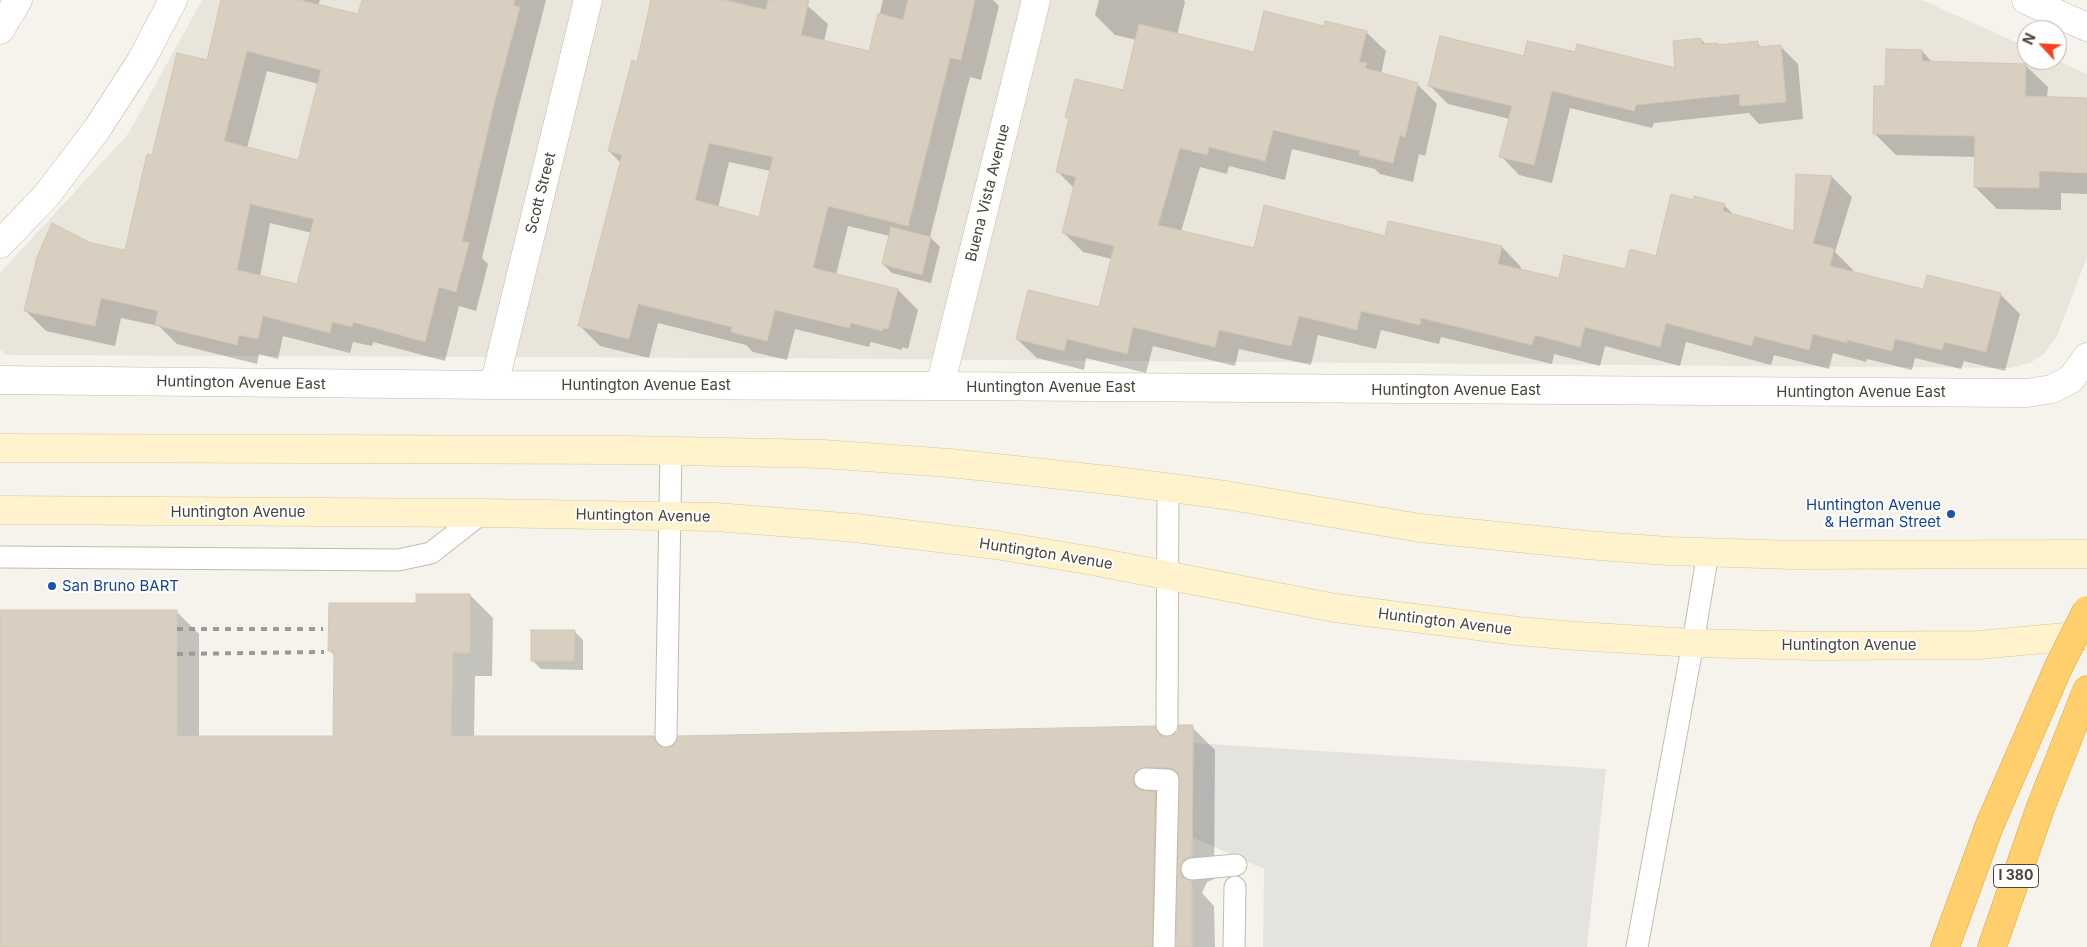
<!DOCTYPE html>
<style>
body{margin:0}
#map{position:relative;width:2087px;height:947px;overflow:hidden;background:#f6f3ec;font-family:Inter,sans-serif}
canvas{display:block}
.north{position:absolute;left:2017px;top:20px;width:50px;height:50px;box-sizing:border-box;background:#fff;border:1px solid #b7b4b0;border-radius:50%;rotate:295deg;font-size:14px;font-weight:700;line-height:20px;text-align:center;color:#4b4439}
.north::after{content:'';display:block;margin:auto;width:18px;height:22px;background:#fc3f1d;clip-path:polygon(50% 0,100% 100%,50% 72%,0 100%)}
</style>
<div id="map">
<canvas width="2087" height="947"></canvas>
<div class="north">N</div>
</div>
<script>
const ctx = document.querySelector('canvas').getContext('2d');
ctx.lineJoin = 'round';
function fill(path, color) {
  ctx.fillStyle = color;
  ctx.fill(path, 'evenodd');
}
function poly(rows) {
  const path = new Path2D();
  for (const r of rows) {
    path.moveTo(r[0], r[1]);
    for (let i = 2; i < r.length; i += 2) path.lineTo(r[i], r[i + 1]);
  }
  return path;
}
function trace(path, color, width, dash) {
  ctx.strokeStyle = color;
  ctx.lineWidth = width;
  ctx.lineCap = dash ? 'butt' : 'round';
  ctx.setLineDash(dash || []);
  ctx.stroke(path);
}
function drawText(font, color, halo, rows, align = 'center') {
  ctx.font = font + ' Inter,sans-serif';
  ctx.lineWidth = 4;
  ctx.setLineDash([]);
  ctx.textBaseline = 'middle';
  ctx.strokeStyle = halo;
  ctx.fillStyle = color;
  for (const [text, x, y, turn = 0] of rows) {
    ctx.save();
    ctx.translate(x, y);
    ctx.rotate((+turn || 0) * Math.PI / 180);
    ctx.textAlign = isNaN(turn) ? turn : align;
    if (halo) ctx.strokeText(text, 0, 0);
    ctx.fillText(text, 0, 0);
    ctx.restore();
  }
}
const residential = poly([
 [202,0,1922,0,2027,47,2027,60,2056,60,2087,74,2087,257,2057,336,2044,354,2030,363,2010,368,757,358,7,355,0,350,0,273,128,134]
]);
const parking = poly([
 [1194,743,1606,769,1587,947,1263,947,1264,869,1192,837]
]);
const shadow = poly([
 [223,0,320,0,318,6,359,16,363,0,546,0,515,121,482,258,488,264,476,311,459,306,445,361,373,342,372,346,353,342,350,353,283,336,278,359,259,354,257,364,177,344,159,326,121,318,115,346,46,331,26,311,90,244,126,252,153,157,207,62],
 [267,71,319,84,299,161,247,148],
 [270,223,312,233,298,285,260,277],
 [653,0,801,0,828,24,824,41,870,53,883,0,993,0,999,6,981,80,970,77,930,237,940,247,931,283,892,273,883,264,890,236,848,226,836,275,898,290,918,310,908,349,902,347,902,350,871,342,869,347,795,329,787,360,753,352,746,345,658,323,649,358,600,346,580,326,621,163,609,151,638,63],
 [729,162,771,171,760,219,718,208],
 [1099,0,1184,0,1185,2,1177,35,1255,53,1325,28,1366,32,1386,51,1381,74,1417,84,1437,104,1425,156,1419,154,1413,182,1380,174,1375,169,1292,149,1285,180,1229,166,1227,174,1200,167,1181,232,1255,249,1386,237,1502,247,1521,267,1520,271,1559,280,1626,270,1657,257,1694,201,1724,205,1735,216,1795,233,1797,175,1832,177,1852,197,1835,252,1853,270,1852,273,1924,291,2000,294,2020,314,2005,371,1964,361,1961,369,1915,358,1912,370,1867,359,1866,362,1833,353,1829,369,1774,355,1771,365,1686,342,1680,366,1605,346,1600,366,1554,354,1552,364,1441,337,1439,344,1381,330,1376,349,1318,335,1311,365,1239,349,1235,366,1153,346,1146,373,1086,358,1084,370,1037,358,1017,339,1100,309,1112,259,1083,252,1063,232,1075,189,1058,172,1070,120,1067,116,1124,92,1137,40,1115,35,1095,15],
 [1701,39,1706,45,1718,44,1720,46,1757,43,1762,48,1780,46,1798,64,1803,119,1759,124,1749,113,1654,123,1652,128,1570,108,1552,183,1519,175,1501,156,1510,119,1448,104,1430,86,1525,57,1576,54,1677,70],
 [1922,51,1933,63,2025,65,2048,87,2047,98,2087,99,2087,194,2061,193,2061,210,1997,209,1975,187,1976,157,1896,155,1874,133,1886,88],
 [470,595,493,618,492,676,475,676,474,738,653,738,665,749,1154,727,1165,738,1192,727,1215,750,1214,879,1207,882,1202,893,1214,906,1215,947,1178,947,1181,790,1169,789,1157,795,1178,816,1175,947,0,947,0,611,176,611,199,634,199,737,334,737,335,656,330,651,417,605],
 [574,631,583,640,583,670,541,669,532,660]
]);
const building = poly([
 [221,0,300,0,358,14,362,0,515,0,513,5,520,7,495,100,462,241,469,243,456,292,439,287,425,342,353,322,352,327,332,322,330,333,263,316,258,339,239,335,237,345,155,325,158,311,101,298,95,326,24,311,37,257,52,223,91,243,125,250,147,154,152,155,177,53,207,60,221,0],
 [247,51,321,70,298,160,224,141,247,51],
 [250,204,314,219,297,284,237,270,250,204],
 [651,0,725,0,766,10,768,0,809,0,801,35,869,51,878,13,903,20,908,0,975,0,961,60,950,58,908,226,828,206,813,268,898,289,888,329,883,328,882,331,851,323,849,328,775,310,767,341,731,332,732,327,638,304,629,339,578,326,622,155,608,151,632,60,637,62,651,0],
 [709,143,773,157,759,217,695,200,709,143],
 [1264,11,1324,26,1325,21,1367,31,1359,62,1367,63,1365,68,1418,83,1405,137,1400,135,1393,163,1359,155,1360,151,1273,130,1265,161,1209,147,1207,155,1180,148,1158,225,1254,248,1264,205,1385,236,1388,221,1502,246,1498,264,1559,278,1564,255,1625,269,1630,249,1656,256,1671,194,1693,200,1694,196,1725,204,1723,211,1794,231,1796,174,1832,176,1813,243,1834,249,1830,266,1923,289,1927,275,2001,293,1986,352,1944,342,1942,350,1895,339,1892,351,1847,340,1847,343,1813,334,1809,350,1754,336,1752,346,1666,323,1660,347,1585,327,1580,347,1535,335,1532,345,1421,318,1420,325,1361,311,1357,330,1299,316,1291,346,1219,330,1215,347,1133,327,1127,354,1067,339,1064,351,1016,339,1028,290,1099,307,1114,246,1062,233,1076,177,1056,172,1069,118,1065,117,1075,79,1123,90,1139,24,1254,52,1264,11],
 [1440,36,1524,56,1527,41,1575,52,1577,44,1675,68,1673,41,1701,38,1702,44,1718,43,1718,45,1758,41,1758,47,1781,45,1786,102,1740,106,1739,94,1636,105,1634,111,1552,91,1534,165,1499,157,1512,106,1428,86,1440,36],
 [1886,49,1922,50,1922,61,2026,64,2025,96,2087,98,2087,173,2039,171,2039,188,1974,187,1975,136,1873,134,1874,86,1885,86,1886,49],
 [891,227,931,237,922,275,882,264,891,227],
 [416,594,470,594,470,653,453,653,451,736,654,736,659,746,666,748,676,743,678,736,1155,726,1160,736,1167,737,1178,732,1179,725,1193,725,1192,856,1184,859,1180,870,1182,877,1192,881,1192,947,1176,947,1179,775,1175,770,1169,768,1146,767,1140,768,1135,772,1133,779,1134,785,1139,790,1155,792,1152,947,0,947,0,610,177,610,177,736,333,736,334,651,328,651,329,603,416,603,416,594],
 [531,630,575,630,574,661,531,661,531,630]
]);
const lane = poly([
 [0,557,398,560,431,553,482,513],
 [1167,725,1168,487],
 [666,736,671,451],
 [1145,779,1168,780,1164,947],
 [1192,869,1236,865],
 [1234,947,1235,887],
 [1637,947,1693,643,1708,552]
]);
const street = poly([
 [2026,0,2087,27],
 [0,30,18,0],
 [0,244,46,196,97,129,141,61,173,0],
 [0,380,494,385,940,386,2027,393,2052,389,2071,379,2087,357],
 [494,385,588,0],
 [940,386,1036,0]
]);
const secondary = poly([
 [0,448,627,450,823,454,950,463,1117,481,1225,495,1420,528,1586,545,1668,551,1792,555,2087,554],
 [0,510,482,513,716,517,856,528,996,545,1093,561,1335,608,1518,631,1577,636,1693,643,1817,646,1979,645,2087,635]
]);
const highway = poly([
 [1945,947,1990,824],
 [1992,947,2041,806,2087,690]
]);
const rail = poly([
 [177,629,323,629],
 [177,654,324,652]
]);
const highwayBridge = poly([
 [1990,824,2058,668,2087,610]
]);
const markers = [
 [1951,514,5,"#1a4fb4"],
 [52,586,5,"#1a4fb4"]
];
const shields = [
 [2016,876,45]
];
const shieldNames = [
 ["I 380",2016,876]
];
const streetNames = [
 ["Scott Street",541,193,-76],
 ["Buena Vista Avenue",988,193,-76],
 ["Huntington Avenue East",241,383,1],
 ["Huntington Avenue East",646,385],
 ["Huntington Avenue East",1051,387],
 ["Huntington Avenue East",1456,390],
 ["Huntington Avenue East",1861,392],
 ["Huntington Avenue",238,512],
 ["Huntington Avenue",643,516,1],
 ["Huntington Avenue",1046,554,9],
 ["Huntington Avenue",1445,622,7],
 ["Huntington Avenue",1849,645]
];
const transitNames = [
 ["Huntington Avenue",1941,505],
 ["& Herman Street",1941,522],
 ["San Bruno BART",62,586,"left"]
];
fill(residential, '#eae5da');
fill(parking, '#e5e3e0');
fill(shadow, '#0003');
fill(building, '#d8cfc1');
trace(building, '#d3c7b4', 1);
trace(lane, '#c2bbae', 23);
trace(street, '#c2bbae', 29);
trace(secondary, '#d6c79b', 29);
trace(highway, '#e0a43c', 29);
trace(lane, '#fff', 21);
trace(street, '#fff', 28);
trace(secondary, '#fff3cd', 28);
trace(highway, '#ffcf6e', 28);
trace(rail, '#9a9a9a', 4, [6, 6]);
trace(highwayBridge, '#e0a43c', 29, []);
trace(highwayBridge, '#ffcf6e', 28);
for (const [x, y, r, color] of markers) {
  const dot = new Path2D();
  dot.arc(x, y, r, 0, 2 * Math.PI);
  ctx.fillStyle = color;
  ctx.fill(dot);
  trace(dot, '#fff', 2);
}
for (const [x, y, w] of shields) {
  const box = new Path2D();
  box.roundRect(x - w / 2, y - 11.5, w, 23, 4);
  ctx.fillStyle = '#fff';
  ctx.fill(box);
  trace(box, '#4b4439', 1);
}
drawText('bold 14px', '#4b4439', null, shieldNames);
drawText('15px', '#4b4439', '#fff', streetNames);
drawText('15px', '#164399', '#fff', transitNames, 'right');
</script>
